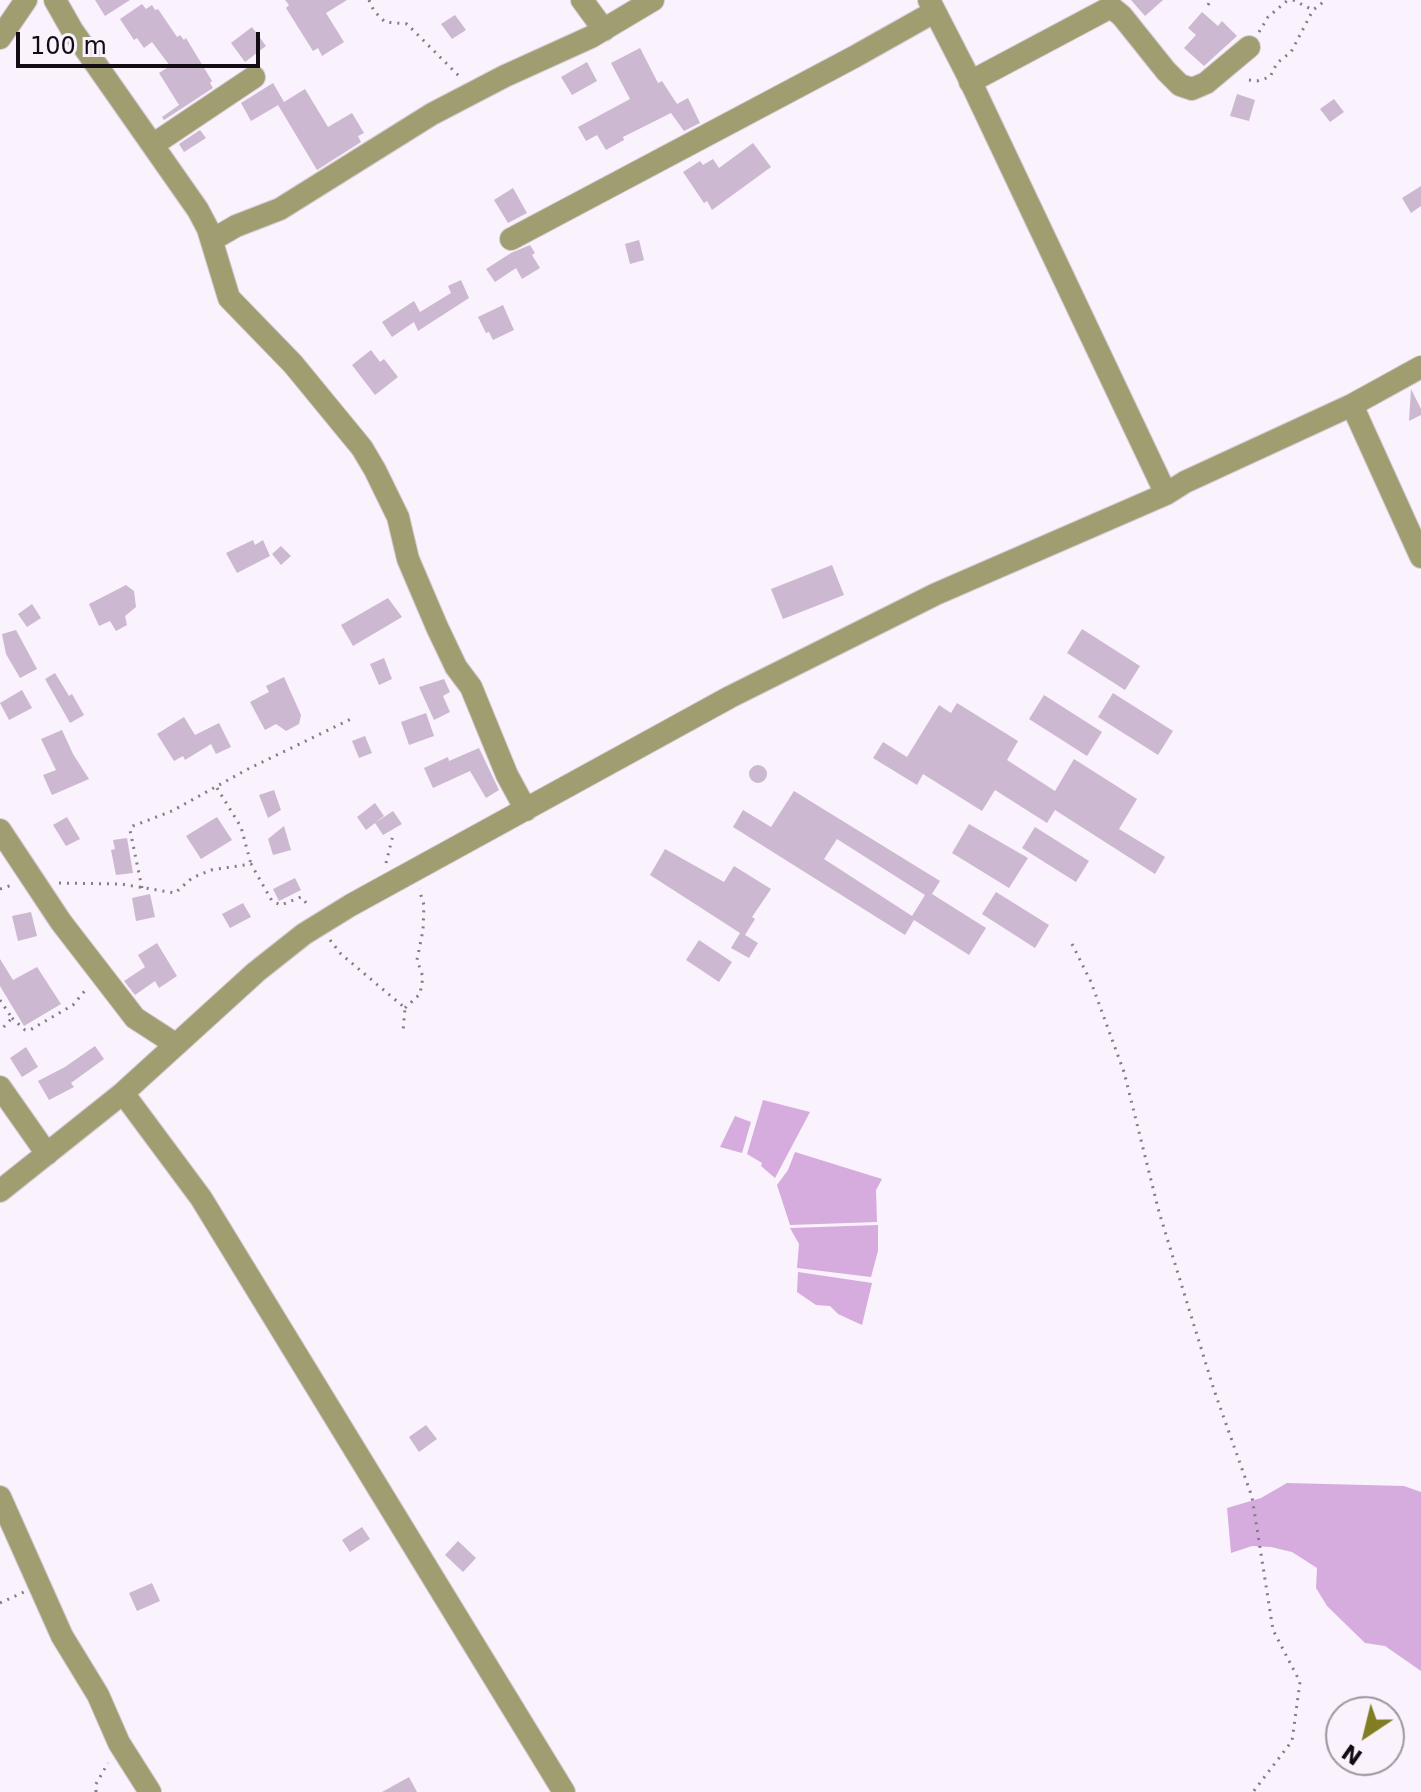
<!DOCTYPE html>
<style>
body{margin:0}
#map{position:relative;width:1421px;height:1792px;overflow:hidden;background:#faf2fc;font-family:"DejaVu Sans",sans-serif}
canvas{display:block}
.north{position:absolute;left:1325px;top:1696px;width:80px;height:80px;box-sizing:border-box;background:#faf2fc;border:2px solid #9e969f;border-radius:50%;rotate:215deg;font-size:22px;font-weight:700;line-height:32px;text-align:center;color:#130c14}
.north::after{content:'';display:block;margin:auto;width:28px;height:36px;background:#817d24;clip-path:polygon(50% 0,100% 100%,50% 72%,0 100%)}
.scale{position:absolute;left:16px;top:32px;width:244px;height:36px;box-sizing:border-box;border:4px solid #130c14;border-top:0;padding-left:10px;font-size:24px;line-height:28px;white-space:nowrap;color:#130c14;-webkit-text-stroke:6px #faf2fc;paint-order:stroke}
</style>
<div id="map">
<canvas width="1421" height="1792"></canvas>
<div class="north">N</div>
<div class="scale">100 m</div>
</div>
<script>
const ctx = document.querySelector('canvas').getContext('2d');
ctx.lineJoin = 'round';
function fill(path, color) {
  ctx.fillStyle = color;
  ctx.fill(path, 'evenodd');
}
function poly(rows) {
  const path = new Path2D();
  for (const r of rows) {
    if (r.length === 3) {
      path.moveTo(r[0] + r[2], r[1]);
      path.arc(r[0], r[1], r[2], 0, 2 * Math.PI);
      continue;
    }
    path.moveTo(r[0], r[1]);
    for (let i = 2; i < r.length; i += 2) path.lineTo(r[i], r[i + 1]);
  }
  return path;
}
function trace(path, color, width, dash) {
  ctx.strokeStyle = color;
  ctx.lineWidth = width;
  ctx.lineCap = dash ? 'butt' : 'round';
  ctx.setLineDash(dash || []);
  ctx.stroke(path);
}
const water = poly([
 [763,1100,810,1112,775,1178,761,1166,762,1163,747,1154],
 [735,1116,751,1122,742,1153,720,1147],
 [795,1152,882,1179,876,1190,877,1222,790,1225,777,1185,788,1170],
 [878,1225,878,1251,871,1277,797,1268,799,1244,790,1228],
 [798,1272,872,1283,862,1325,838,1314,830,1306,816,1305,797,1292],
 [1287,1483,1404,1486,1421,1492,1421,1671,1385,1646,1365,1643,1327,1606,1316,1588,1317,1568,1292,1552,1271,1547,1252,1546,1231,1553,1227,1508,1261,1498]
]);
const building = poly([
 [95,0,130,0,105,16],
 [285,0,347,0,326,13,344,42,322,56,318,48,313,51,286,8,289,5],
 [1131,0,1163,0,1145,16],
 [142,4,146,9,152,5,155,10,158,9,177,37,180,35,184,40,186,38,212,81,210,83,213,88,164,120,162,117,179,105,159,73,170,66,152,42,144,48,137,38,134,40,120,19],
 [1202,12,1218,26,1222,21,1237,36,1204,66,1184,48,1196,35,1188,28],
 [455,15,466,30,452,39,441,24],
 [252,27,266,46,245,62,231,43],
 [640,48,658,83,662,81,677,104,688,98,700,123,684,131,671,113,623,137,624,140,606,150,597,135,586,141,578,127,630,99,611,63],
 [587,62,597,81,572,95,561,77],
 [273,83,284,102,305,89,328,127,352,113,364,133,358,136,361,142,317,170,278,105,280,104,251,121,241,103],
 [1237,94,1255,100,1249,121,1230,116],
 [1334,99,1344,112,1330,122,1320,109],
 [200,130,206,138,184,152,179,144],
 [753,143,771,167,712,210,707,201,704,203,683,172,700,161,703,165,713,159,719,168],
 [1421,186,1421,206,1411,213,1402,198],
 [513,188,527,213,508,223,494,200],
 [639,240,644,260,630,264,625,244],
 [530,245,535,253,532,255,540,268,522,279,516,268,495,282,486,269,511,253],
 [461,280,469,298,418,331,414,322,392,337,382,322,414,301,420,312,451,293,448,286],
 [503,305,514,330,493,340,489,332,486,333,478,317],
 [371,350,380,362,384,359,398,377,375,395,352,365],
 [1411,389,1421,409,1421,415,1409,421],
 [253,540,255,545,263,540,270,556,237,573,226,553],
 [281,546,291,556,281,565,272,554],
 [832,565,844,595,783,619,771,589],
 [126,585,134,591,136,607,125,616,127,625,116,631,110,621,99,626,89,604],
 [388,598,402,617,353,646,341,625],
 [32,604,41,618,27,627,18,614],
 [1082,629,1140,666,1125,690,1067,653],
 [16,630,37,669,20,678,6,654,2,634],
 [384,658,392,679,379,685,370,664],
 [55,673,69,696,72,694,84,715,70,723,45,679],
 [284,677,301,715,299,724,286,731,276,724,265,730,250,702,269,692,266,686],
 [444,679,450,692,443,696,450,712,434,720,419,687],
 [22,690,32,708,9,720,0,703],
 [1113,693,1173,731,1158,755,1098,717],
 [1044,695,1102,732,1087,756,1029,719],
 [957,703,1018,741,1007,760,1055,791,1074,759,1137,799,1119,829,1165,857,1155,874,1055,810,1047,823,995,790,982,811,923,774,917,785,873,758,883,742,907,757,939,705,951,713],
 [426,713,434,736,409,745,401,722],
 [184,717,195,735,219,723,231,747,216,754,211,744,185,760,183,756,174,761,157,734],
 [62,730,73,754,89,779,52,795,43,775,56,770,41,739],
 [365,736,372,753,359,758,352,741],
 [479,748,499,790,486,798,470,771,433,788,424,768,448,757,449,761],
 [758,774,9],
 [274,790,281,810,268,818,259,795],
 [794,791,940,881,932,894,986,928,969,955,914,920,905,935,733,827,743,810,771,827],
 [837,839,925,895,912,916,824,859],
 [375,803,384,816,366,830,357,817],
 [393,811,402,824,383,835,375,823],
 [67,817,80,839,66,846,53,825],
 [217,817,232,840,201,859,186,836],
 [969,824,1028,858,1009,888,952,853],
 [284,826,291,850,273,855,268,839],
 [1035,827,1089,861,1076,882,1022,848],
 [127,838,133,873,116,875,111,850,115,849,113,840],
 [665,849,724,882,734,866,771,889,752,917,755,919,745,935,758,943,749,958,731,948,740,933,650,875],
 [295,878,301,890,279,901,273,889],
 [996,892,1049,925,1035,948,982,914],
 [150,894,155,917,136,921,132,898],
 [243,903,251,917,230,928,222,914],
 [31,912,37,936,18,941,12,916],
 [699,940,732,962,719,982,686,960],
 [157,943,177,976,159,988,155,981,135,995,124,981,145,967,138,955],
 [0,959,13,980,37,967,61,1004,24,1026,0,986],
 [95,1046,104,1059,71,1083,74,1087,49,1100,38,1081,65,1067],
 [26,1047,38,1067,22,1077,10,1058],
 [426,1425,437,1439,419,1452,409,1437],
 [362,1527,370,1539,350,1552,342,1540],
 [458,1541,476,1558,463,1572,445,1555],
 [152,1583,160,1601,137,1611,129,1593],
 [409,1777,417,1792,382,1792]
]);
const path = poly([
 [369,0,374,11,385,22,407,24,462,79],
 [1293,0,1313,10,1326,0],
 [1208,5,1211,0],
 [1259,32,1268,17,1288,0],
 [1249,80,1257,81,1270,77,1277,63,1291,52,1313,10],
 [217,788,241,827,251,864],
 [386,863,393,835],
 [59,883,121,884,175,893,192,878,211,870,251,864,272,901,281,905,301,897,310,907],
 [142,888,130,830,133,826,172,811,248,769,351,719],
 [0,889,15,884],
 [330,940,341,954,405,1008,403,1032],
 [1072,944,1091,982,1124,1072,1159,1212,1214,1390,1252,1497,1273,1630,1300,1682,1292,1741,1253,1792],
 [0,1000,12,1018,0,1031],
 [405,1008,420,994,423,977,417,960,423,930,424,905,419,889],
 [12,1018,25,1030,30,1030,73,1005,88,987],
 [0,1603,24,1592],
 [96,1792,96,1784,108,1763]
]);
const minor = poly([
 [55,0,72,30,198,210,208,229,229,298,293,364,362,448,375,470,398,517,408,559,437,627,456,667,471,687,507,775,526,810],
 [582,0,604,30],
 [929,0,967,74,1166,494],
 [0,38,26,0],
 [970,82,1111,7,1122,16,1166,71,1180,85,1192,89,1206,83,1249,47],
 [154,144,254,77],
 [511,239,854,57,934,12],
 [212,240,236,226,280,209,432,114,505,76,591,37,653,0],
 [1352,405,1421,557],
 [0,830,61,922,135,1018,166,1038,172,1048],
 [0,1087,47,1154],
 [123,1093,201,1198,564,1792],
 [0,1191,123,1093,256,972,304,934,351,905,730,697,936,594,1166,494,1185,482,1352,405,1421,367],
 [0,1497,62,1636,98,1695,119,1743,150,1792]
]);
fill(water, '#d5acdd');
fill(building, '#ccb8d0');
trace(minor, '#d5cdd7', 24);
trace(path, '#847c85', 3, [2, 6]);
trace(minor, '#a09e70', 22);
</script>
